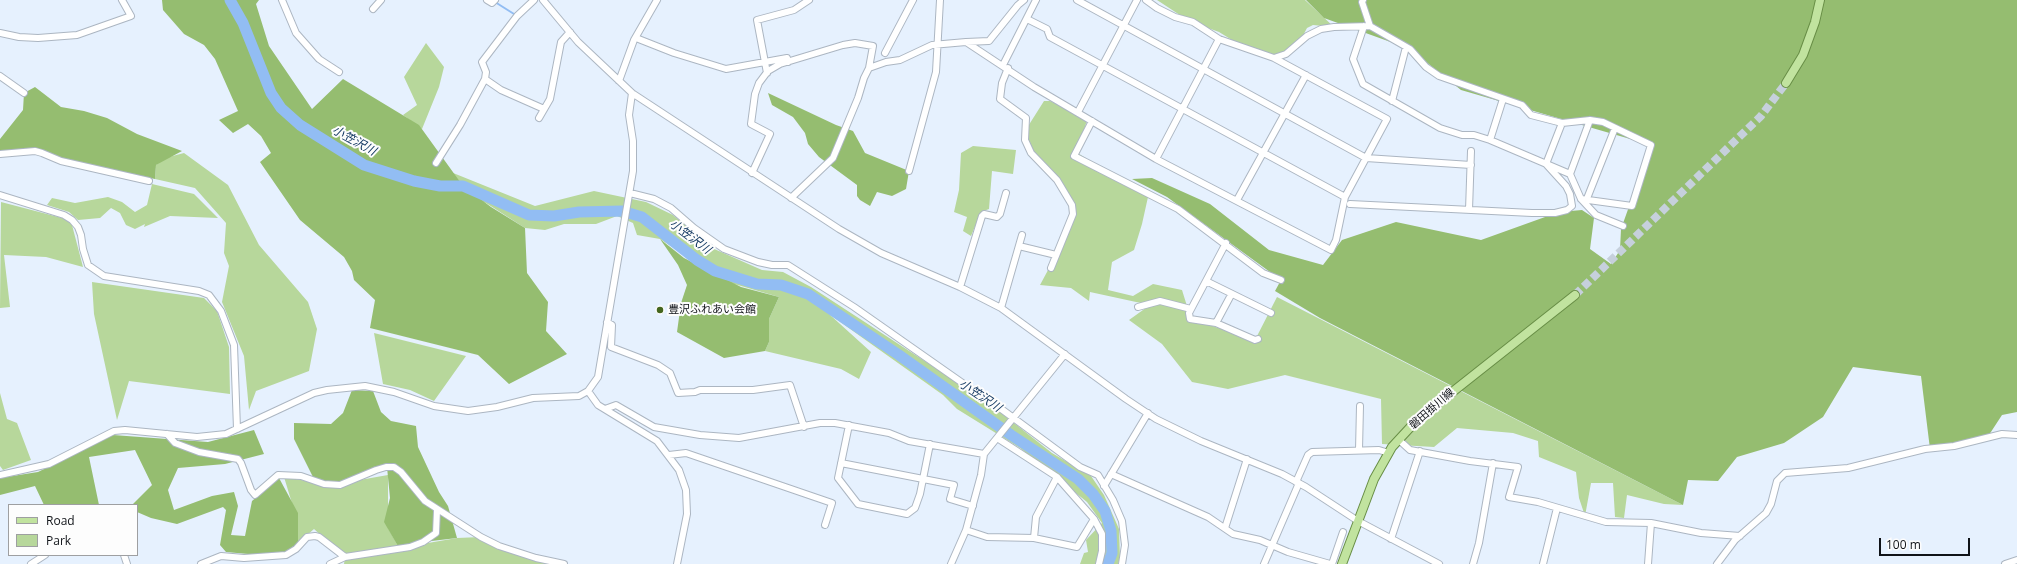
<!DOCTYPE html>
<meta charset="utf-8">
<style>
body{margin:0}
#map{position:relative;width:2017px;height:564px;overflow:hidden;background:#e6f1fe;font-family:"Open Sans",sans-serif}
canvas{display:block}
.legend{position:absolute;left:8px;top:504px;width:130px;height:52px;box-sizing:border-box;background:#fdfdfd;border:1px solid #9e9fa1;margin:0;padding:5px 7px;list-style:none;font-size:12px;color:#101318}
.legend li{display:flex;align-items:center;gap:8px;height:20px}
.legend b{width:20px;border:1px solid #9e9fa1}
.scale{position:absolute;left:1879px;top:538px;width:91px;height:18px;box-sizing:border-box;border:2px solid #101318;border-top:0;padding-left:5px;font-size:12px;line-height:14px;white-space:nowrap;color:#101318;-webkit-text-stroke:3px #fdfdfd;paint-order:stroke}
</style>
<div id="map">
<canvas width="2017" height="564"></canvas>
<ul class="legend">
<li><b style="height:5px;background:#c1e39f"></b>Road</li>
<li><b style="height:11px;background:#b7d79b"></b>Park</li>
</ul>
<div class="scale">100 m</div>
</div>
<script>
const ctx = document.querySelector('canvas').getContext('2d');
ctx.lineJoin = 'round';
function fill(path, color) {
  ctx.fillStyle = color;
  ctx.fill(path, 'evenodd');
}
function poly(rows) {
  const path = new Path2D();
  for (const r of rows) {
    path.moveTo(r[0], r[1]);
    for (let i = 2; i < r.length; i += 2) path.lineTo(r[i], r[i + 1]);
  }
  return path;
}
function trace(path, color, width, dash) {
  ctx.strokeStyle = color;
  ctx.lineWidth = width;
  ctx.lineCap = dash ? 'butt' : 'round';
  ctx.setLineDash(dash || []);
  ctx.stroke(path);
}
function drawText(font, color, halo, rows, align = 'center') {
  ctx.font = font + ' "Open Sans","Noto Sans JP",sans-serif';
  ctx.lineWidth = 4;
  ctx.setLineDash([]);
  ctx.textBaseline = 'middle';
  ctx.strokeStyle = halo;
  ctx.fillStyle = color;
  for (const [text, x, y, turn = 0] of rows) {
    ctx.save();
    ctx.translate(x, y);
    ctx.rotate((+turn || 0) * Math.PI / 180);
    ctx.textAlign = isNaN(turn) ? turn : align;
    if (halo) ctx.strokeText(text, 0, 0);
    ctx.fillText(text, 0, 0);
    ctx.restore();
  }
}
const green = poly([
 [1157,0,1305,0,1334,27,1313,25,1307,28,1299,43,1286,54,1269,56,1245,48,1219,32,1189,21],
 [426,43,444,67,439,87,422,129,403,115,417,105,404,77],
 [269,64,316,122,411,156,535,206,594,191,646,202,673,215,712,248,762,270,783,272,811,287,986,401,1052,453,1091,476,1104,495,1119,529,1120,558,1118,564,1080,564,1084,553,1088,552,1086,540,1102,523,1087,502,1020,448,957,409,943,395,829,314,871,352,859,379,841,369,765,351,769,342,769,319,779,297,724,281,660,239,637,235,633,223,617,216,596,224,564,224,545,230,525,228,486,203,294,127],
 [1044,101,1050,101,1088,118,1076,152,1148,197,1142,224,1134,250,1112,262,1108,290,1133,296,1153,284,1182,290,1191,319,1255,340,1277,297,1683,505,1664,504,1627,495,1624,518,1615,517,1613,483,1591,483,1585,516,1579,498,1576,472,1539,457,1538,441,1513,433,1457,428,1434,447,1382,444,1381,399,1285,375,1228,389,1192,382,1162,344,1129,320,1150,305,1090,292,1089,301,1071,288,1040,285,1054,259,1072,217,1072,205,1063,191,1031,153,1025,131],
 [973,146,1016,150,1013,174,992,171,989,209,981,212,971,236,963,231,967,217,954,212,959,190,961,153],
 [184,153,228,185,259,245,308,302,317,329,309,371,256,391,249,410,244,356,222,302,229,266,224,253,226,223,195,188,155,179,156,165,165,158],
 [152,184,194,194,218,218,170,216,144,227,145,224,135,229,126,225,120,213,111,208,100,218,78,220,69,212,47,205,52,198,75,203,108,197,122,202,135,212,147,205],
 [1,202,66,219,72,225,83,267,46,257,4,255,10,307,0,308],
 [92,282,204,298,217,311,229,347,230,394,129,381,117,420,94,314],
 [374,333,466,356,434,401,410,390,383,384],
 [0,393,7,419,17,423,31,460,3,470,0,466],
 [388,475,388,528,399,548,457,538,481,537,563,564,344,564,345,557,314,529,298,543,298,523,284,477,331,485]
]);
const forest = poly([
 [162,0,259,0,256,4,269,46,312,109,343,79,419,125,463,186,491,207,525,228,527,273,548,302,546,331,567,354,509,384,478,355,370,328,375,300,354,280,352,271,344,257,300,220,260,162,271,153,261,136,248,124,233,133,219,120,238,111,215,59,204,45,184,34,163,10],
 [1306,0,2017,0,2017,412,2002,415,1987,438,1930,449,1921,376,1853,367,1823,417,1784,443,1737,457,1718,481,1688,480,1683,505,1320,318,1275,291,1281,280,1167,197,1132,179,1152,178,1210,204,1269,250,1323,265,1342,240,1396,222,1481,240,1559,212,1582,210,1594,218,1590,249,1611,264,1620,250,1621,229,1651,145,1461,90,1410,49,1324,18],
 [35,87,61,107,84,111,107,118,137,134,182,151,156,165,155,179,64,159,36,148,0,151,0,139,23,110,24,93],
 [768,93,836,125,853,131,865,153,909,171,906,189,892,196,877,192,870,206,860,200,857,196,857,185,819,157,808,144,805,133,793,117,772,105],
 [660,239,684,258,741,287,779,297,769,319,769,342,765,351,724,358,677,332,681,303,687,285,678,265],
 [352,390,373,391,381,412,391,421,416,426,418,447,439,492,448,506,457,538,423,542,399,548,384,522,390,498,387,467,331,485,315,481,294,439,294,423,331,424,343,413],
 [254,430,264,454,225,464,178,468,168,490,174,510,212,496,234,492,238,506,231,535,245,536,252,501,279,478,298,513,298,543,284,553,259,555,226,552,220,545,226,510,223,507,177,524,151,518,137,512,137,505,132,505,152,485,135,450,89,457,99,505,44,505,35,486,0,495,0,478,38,472,113,435,208,442]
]);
const stream = poly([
 [495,2,514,14]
]);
const river = poly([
 [230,0,243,23,271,93,281,108,300,125,364,165,414,181,440,186,463,186,529,215,554,216,579,212,622,211,642,217,697,260,715,271,757,284,781,285,808,294,899,355,1011,435,1078,479,1093,494,1105,511,1111,531,1112,553,1108,564]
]);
const majorTunnel = poly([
 [1575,295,1761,116,1786,83]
]);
const minor = poly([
 [282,0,296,33,319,59,339,72],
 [487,0,492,3,495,0],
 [543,0,578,42,632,93,839,229,881,253,960,287,1001,308,1126,399,1156,419,1201,441,1282,474,1306,487,1358,521,1439,564],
 [1077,0,1366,158,1471,165],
 [1363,0,1362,2,1370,26],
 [373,9,381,0],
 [1027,19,1047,29,1050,37,1345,197],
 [1364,26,1353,59,1363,84,1440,128,1462,135,1474,135,1490,140,1570,174,1581,199,1596,215,1623,226],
 [0,33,19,37,38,38,77,35,131,16,122,0],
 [636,38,674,53,726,69,787,58,788,62],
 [966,42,989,41,1018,5,1024,0],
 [885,53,913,0],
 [1274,58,1286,54,1307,36,1321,29,1334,27,1370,26,1410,49,1426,67,1439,76,1522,105,1531,115,1562,123,1590,120,1603,122,1651,145,1632,206,1581,199],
 [1003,65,1036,0],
 [1008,68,1002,83,1000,99,1026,118,1025,140,1031,153,1057,180,1072,205,1073,214,1051,268],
 [767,73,757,20,794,10,809,0],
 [0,76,24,93],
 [485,79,501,90,544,109],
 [619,81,634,40,657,0],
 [1392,101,1406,47],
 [1078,112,1137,0],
 [539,118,550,99,561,42,570,32],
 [1092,121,1074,156,1178,209,1263,273,1281,280],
 [1490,140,1503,99],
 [0,154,35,151,42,153,61,161,149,181],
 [1156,159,1219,39],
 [436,163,460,125,485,79,486,72,482,62,517,16,534,0],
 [909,171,936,72,940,0],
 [752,173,770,134,751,124,755,94,759,83,768,71,780,64,843,45,855,43,873,46,869,68],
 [1570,174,1590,120],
 [630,193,654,199,671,208,694,228,724,249,758,262,772,265,788,265,854,307,971,389,985,397,1080,467,1098,475,1113,500,1122,521,1125,545,1122,564],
 [0,195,64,215,72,220,78,227,81,235,83,249,88,265,104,276,199,291,209,295,221,311,234,345,237,429],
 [791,198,833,158,858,98,864,78,869,68,886,62,900,60,932,45,966,42,1034,87,1156,159,1331,250,1336,240,1345,197,1387,119,1274,58,1219,39,1193,22,1175,17,1157,8,1146,0],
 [1237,200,1306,75],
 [1586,201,1615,128],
 [1350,204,1532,213,1555,213,1567,210,1572,206,1570,194,1566,186,1546,164,1562,123],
 [1469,210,1471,151],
 [1226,243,1189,313,1190,319,1216,323,1255,340,1258,339],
 [1019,246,1056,255],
 [1206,281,1271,313],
 [960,287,982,216,984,214,997,217,1000,214,1006,193],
 [1138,307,1160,301,1191,309],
 [1001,308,1022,235],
 [607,322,612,325,611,347,658,365,670,373,678,393,695,392,700,390,753,390,790,385,804,427],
 [1216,323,1231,295],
 [588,391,598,405,657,441,679,470,686,490,687,514,677,564],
 [605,409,616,405,654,427,700,435,739,438,820,423,835,423,889,433,909,441,984,454],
 [849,425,838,478,858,504,907,514,915,508,920,494,930,444],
 [167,434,175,443,199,452,238,459,241,463,251,490,255,495,278,475,301,476,324,484,340,485,376,470,386,467,394,467,401,472,425,501,481,537,499,546,536,558,564,564],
 [997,438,1057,477,1094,519,1102,534,1102,551,1099,564],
 [1399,440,1410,450,1470,461,1518,467,1509,497,1538,502,1606,522,1651,523,1701,533,1740,536],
 [1359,450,1360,406],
 [669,455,686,453,832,503,825,525],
 [841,463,954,485,950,499,973,506],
 [1111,474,1208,517,1233,534,1260,540,1288,552,1330,564],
 [0,475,49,464,114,431,125,430,197,437,226,434,314,393,327,390,365,386,394,392,434,406,468,411,497,407,533,398,579,396,588,391,598,377,633,171,633,141,629,115,632,93],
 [1296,482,1308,455,1312,452,1379,450,1389,453],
 [1104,486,1148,413],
 [1225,528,1247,459],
 [966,530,987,537,1034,538,1077,547,1094,519],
 [1034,538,1036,517,1057,477],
 [1391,539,1420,451],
 [124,555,127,564],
 [31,564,45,555],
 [201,564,221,556,244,558,286,555,296,549,307,537,315,536,319,537,345,557],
 [330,564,345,557,410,547,423,542,436,533,437,510],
 [951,564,966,530,981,475,984,454,1065,354],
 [1264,564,1299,483],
 [1332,564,1343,532],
 [1473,564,1479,543,1493,463],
 [1543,564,1557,508],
 [1648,564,1651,523],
 [1717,564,1735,540,1766,513,1771,504,1777,481,1785,473,1848,468,1925,449,1954,446,2002,434,2017,435],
 [2005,564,2017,560]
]);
const major = poly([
 [1786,83,1803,55,1815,22,1820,0],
 [1342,564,1374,479,1392,447,1417,420,1575,295]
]);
const markers = [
 [660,310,4,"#44661e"]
];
const poiNames = [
 ["豊沢ふれあい会館",668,310]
];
const streetNames = [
 ["磐田掛川線",1432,409,-41]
];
const waterNames = [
 ["小笠沢川",354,141,29],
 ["小笠沢川",690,237,37],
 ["小笠沢川",980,396,34]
];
fill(green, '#b7d79b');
fill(forest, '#95bd70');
trace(stream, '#92bdf3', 2);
trace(river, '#92bdf3', 11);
trace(majorTunnel, '#c6d0dc', 8, [8, 4]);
trace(minor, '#acb6c2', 8);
trace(major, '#688e46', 10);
trace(minor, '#fff', 6);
trace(major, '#c1e39f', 8);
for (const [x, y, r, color] of markers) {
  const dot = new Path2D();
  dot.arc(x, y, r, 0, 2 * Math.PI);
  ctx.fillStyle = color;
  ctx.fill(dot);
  trace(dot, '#fdfdfd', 1.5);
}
drawText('11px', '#101318', '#fdfdfd', poiNames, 'left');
drawText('11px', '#101318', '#fdfdfd', streetNames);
drawText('italic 12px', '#0e345e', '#fdfdfd', waterNames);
</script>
